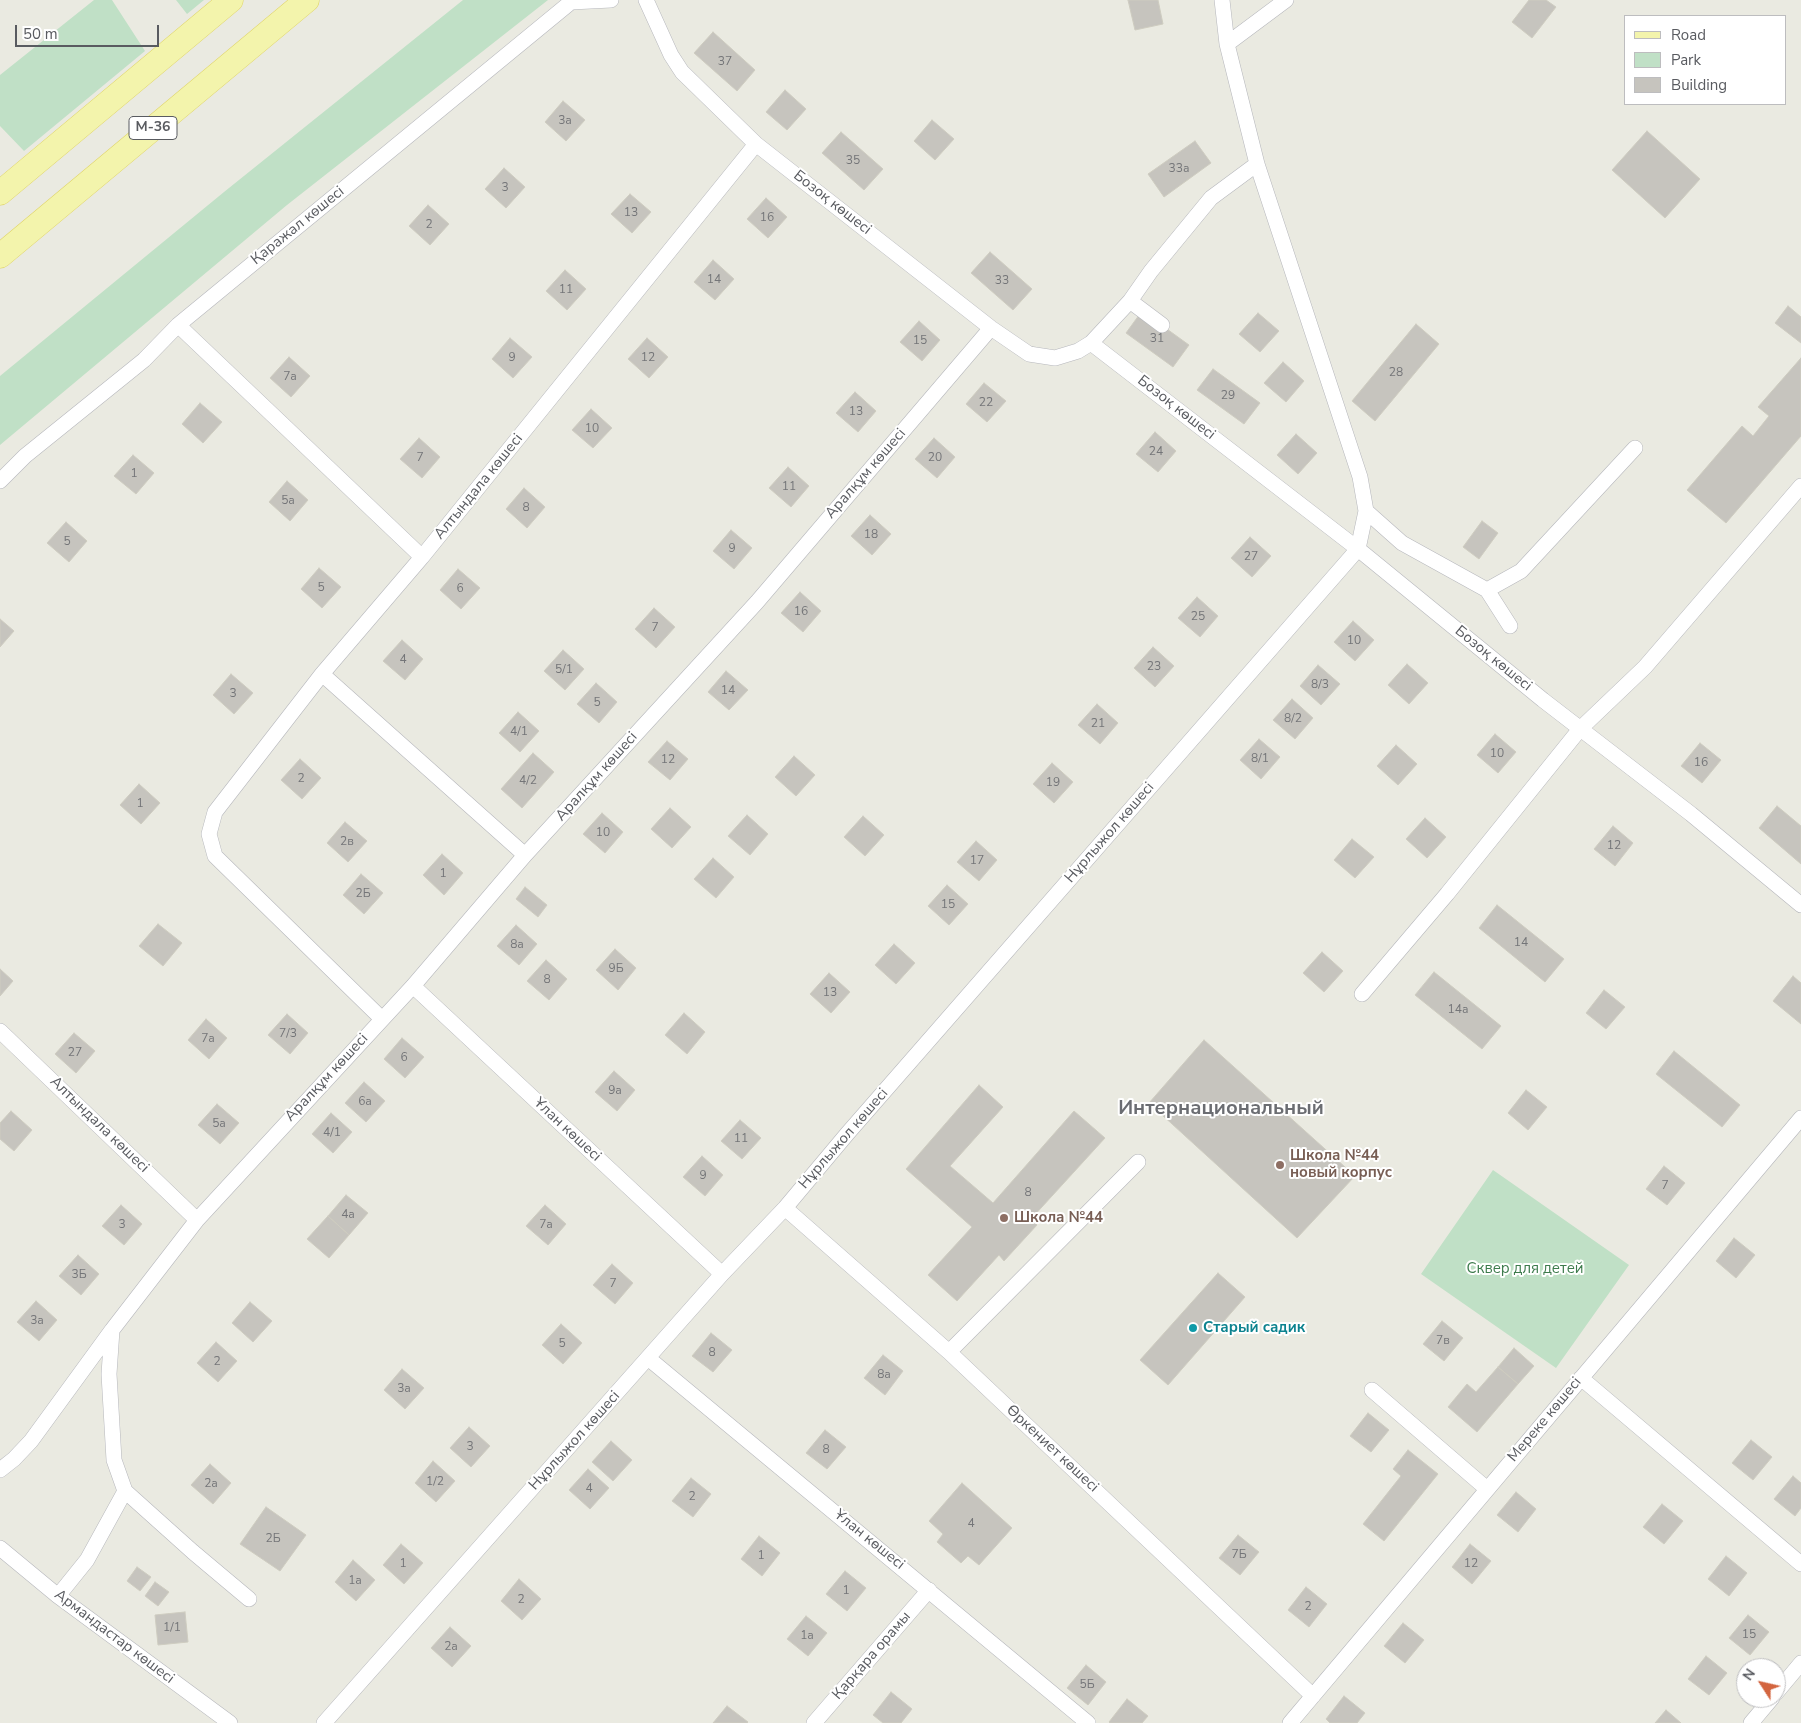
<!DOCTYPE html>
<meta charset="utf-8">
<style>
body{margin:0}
#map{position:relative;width:1801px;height:1723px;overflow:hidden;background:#eaeae1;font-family:"Nunito Sans",sans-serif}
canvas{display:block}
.legend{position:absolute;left:1624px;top:15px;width:162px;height:90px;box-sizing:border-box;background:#fff;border:1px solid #bdbdbf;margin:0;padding:6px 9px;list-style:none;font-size:15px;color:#595b60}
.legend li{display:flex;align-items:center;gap:10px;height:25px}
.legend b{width:25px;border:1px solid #bdbdbf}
.north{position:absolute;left:1736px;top:1658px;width:50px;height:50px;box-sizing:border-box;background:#fff;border:1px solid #bdbdbf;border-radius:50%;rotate:305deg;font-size:14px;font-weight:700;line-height:20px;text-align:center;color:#595b60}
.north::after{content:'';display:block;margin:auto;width:18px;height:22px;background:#d3653f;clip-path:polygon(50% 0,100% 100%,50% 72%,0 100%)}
.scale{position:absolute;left:15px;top:25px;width:144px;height:22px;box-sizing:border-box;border:2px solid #595b60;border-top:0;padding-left:6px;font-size:15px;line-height:18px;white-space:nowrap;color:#595b60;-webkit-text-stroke:4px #fff;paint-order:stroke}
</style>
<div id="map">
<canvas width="1801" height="1723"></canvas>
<ul class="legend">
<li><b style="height:6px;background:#f3f4ac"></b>Road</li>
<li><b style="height:14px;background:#c0e0c6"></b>Park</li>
<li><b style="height:14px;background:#c6c4be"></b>Building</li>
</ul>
<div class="north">N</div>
<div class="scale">50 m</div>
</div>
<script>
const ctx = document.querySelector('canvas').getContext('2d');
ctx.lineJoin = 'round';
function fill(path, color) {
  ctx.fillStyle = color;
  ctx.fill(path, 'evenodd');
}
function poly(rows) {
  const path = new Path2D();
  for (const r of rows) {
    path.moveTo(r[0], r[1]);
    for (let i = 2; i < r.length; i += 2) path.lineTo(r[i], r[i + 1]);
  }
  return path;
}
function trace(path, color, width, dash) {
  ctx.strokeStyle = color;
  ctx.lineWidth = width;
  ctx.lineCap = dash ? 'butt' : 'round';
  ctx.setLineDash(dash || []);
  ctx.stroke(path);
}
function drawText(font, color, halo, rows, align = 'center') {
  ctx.font = font + ' "Nunito Sans",sans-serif';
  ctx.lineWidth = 4;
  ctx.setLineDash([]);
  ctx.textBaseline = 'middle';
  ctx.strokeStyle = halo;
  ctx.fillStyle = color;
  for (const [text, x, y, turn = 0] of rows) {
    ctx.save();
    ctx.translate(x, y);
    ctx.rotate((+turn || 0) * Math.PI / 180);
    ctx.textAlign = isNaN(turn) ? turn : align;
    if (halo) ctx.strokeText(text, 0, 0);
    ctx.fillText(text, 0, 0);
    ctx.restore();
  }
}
const green = poly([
 [94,0,112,0,145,51,24,151,0,126,0,75],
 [176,0,204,0,187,14],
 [463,0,548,0,287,205,0,445,0,376,224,192],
 [1493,1170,1629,1265,1556,1368,1421,1274]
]);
const building = poly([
 [1128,0,1158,0,1163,24,1135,30,1128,0],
 [1529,0,1546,0,1556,7,1532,38,1512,22,1529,0],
 [713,32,755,70,737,91,694,53,713,32],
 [785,90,806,109,787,130,766,112,785,90],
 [563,101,585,120,566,141,545,122,563,101],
 [932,120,954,139,935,160,914,141,932,120],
 [1647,131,1700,179,1665,218,1612,170,1647,131],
 [841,132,883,169,864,190,822,153,841,132],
 [1195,141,1211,163,1164,197,1148,174,1195,141],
 [504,168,525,187,506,208,485,189,504,168],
 [630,194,651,212,632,233,611,214,630,194],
 [766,198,787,217,768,238,747,219,766,198],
 [428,205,449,224,430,245,409,226,428,205],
 [990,252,1032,289,1013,310,971,273,990,252],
 [713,260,734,279,715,300,694,282,713,260],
 [565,270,586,289,567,310,546,291,565,270],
 [1788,306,1801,317,1801,343,1775,323,1788,306],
 [1142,311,1189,345,1173,367,1126,333,1142,311],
 [1258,313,1279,331,1260,352,1239,334,1258,313],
 [919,321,940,340,922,361,900,342,919,321],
 [1416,324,1439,344,1375,421,1352,401,1416,324],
 [510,338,532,357,513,378,492,359,510,338],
 [647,338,668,357,649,378,628,359,647,338],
 [289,357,310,376,291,397,270,378,289,357],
 [1801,358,1801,436,1726,523,1687,490,1742,426,1753,436,1769,416,1758,407,1801,358],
 [1283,362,1304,381,1286,402,1264,383,1283,362],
 [1213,369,1260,403,1244,424,1197,390,1213,369],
 [984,383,1006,401,987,422,966,404,984,383],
 [855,392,876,411,858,432,836,413,855,392],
 [200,403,222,422,203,443,182,424,200,403],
 [591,409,612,428,593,448,572,430,591,409],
 [1155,432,1176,451,1158,472,1136,454,1155,432],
 [1296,434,1317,453,1298,474,1277,455,1296,434],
 [419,438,440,457,422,478,400,459,419,438],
 [934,438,955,457,937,478,915,459,934,438],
 [133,455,154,473,136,494,114,476,133,455],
 [788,467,809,486,791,507,769,488,788,467],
 [287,481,308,500,290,521,269,502,287,481],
 [524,488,545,507,527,528,506,509,524,488],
 [870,515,891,534,872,555,851,536,870,515],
 [1482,521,1498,533,1479,559,1463,547,1482,521],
 [66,522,87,541,69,562,47,543,66,522],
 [731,530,752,548,734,569,713,551,731,530],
 [1250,537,1271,556,1252,577,1231,558,1250,537],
 [319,568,341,587,322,608,301,589,319,568],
 [458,569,480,588,461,609,440,590,458,569],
 [800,592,821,611,803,632,781,613,800,592],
 [1197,597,1218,616,1200,637,1178,618,1197,597],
 [654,608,675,627,656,648,635,629,654,608],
 [0,619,14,631,0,647,0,619],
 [1353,621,1374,640,1355,661,1334,642,1353,621],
 [402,640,423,659,405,680,383,661,402,640],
 [1153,647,1174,666,1155,687,1134,668,1153,647],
 [563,650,584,669,565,690,544,671,563,650],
 [1407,664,1428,683,1409,704,1388,685,1407,664],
 [1318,665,1340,684,1321,705,1300,686,1318,665],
 [726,671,748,690,729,710,708,692,726,671],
 [231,674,253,693,234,714,213,695,231,674],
 [596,683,617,702,599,723,577,704,596,683],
 [1292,699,1313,718,1295,739,1273,720,1292,699],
 [1097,704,1118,723,1100,744,1078,725,1097,704],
 [518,712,539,731,520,752,499,733,518,712],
 [1495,734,1516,752,1498,773,1477,755,1495,734],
 [1259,739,1280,757,1261,779,1240,760,1259,739],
 [667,741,688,759,670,780,648,762,667,741],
 [1700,743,1721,760,1702,783,1681,766,1700,743],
 [1396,745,1417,764,1398,785,1377,766,1396,745],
 [533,753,554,772,522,808,501,789,533,753],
 [794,756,815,775,796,796,775,777,794,756],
 [300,759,321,778,302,799,281,780,300,759],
 [1052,763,1073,782,1054,803,1033,784,1052,763],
 [139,784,160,803,141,824,120,805,139,784],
 [1777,806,1801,826,1801,864,1759,828,1777,806],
 [670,808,691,827,672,848,651,829,670,808],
 [602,813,623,832,605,853,583,834,602,813],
 [747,815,768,834,750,855,728,836,747,815],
 [863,816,884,835,865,856,844,837,863,816],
 [1425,818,1446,837,1427,858,1406,839,1425,818],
 [345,822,367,841,348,862,327,843,345,822],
 [1613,826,1633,843,1615,866,1594,849,1613,826],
 [1352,839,1374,857,1355,878,1334,860,1352,839],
 [976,841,997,860,979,881,957,862,976,841],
 [442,854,463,873,444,895,423,875,442,854],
 [713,858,734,877,716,898,694,879,713,858],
 [361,874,383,893,364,914,343,895,361,874],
 [947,885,968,904,949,925,928,906,947,885],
 [525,887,547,905,538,917,516,899,525,887],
 [1497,905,1564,959,1545,982,1479,928,1497,905],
 [158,924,182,943,163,966,139,946,158,924],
 [516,925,537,944,519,965,497,946,516,925],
 [894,944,915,963,896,984,875,965,894,944],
 [615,949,636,968,618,990,596,970,615,949],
 [1322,952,1343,971,1324,992,1303,973,1322,952],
 [546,960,567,979,549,1000,527,981,546,960],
 [0,969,13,981,0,996,0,969],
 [1434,972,1501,1026,1482,1049,1415,995,1434,972],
 [829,973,850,992,831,1013,810,994,829,973],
 [1793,976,1801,983,1801,1024,1773,1001,1793,976],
 [1604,990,1625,1007,1606,1029,1586,1013,1604,990],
 [684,1013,705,1032,687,1054,665,1035,684,1013],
 [287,1014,308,1033,290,1054,268,1035,287,1014],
 [206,1019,227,1038,209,1059,188,1040,206,1019],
 [74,1033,95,1051,76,1073,55,1054,74,1033],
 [402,1038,424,1057,405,1078,384,1059,402,1038],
 [1204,1040,1355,1176,1297,1238,1149,1103,1204,1040],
 [1674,1051,1740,1105,1722,1127,1656,1074,1674,1051],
 [614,1071,635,1090,617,1111,595,1092,614,1071],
 [364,1082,385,1101,366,1122,345,1103,364,1082],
 [979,1085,1003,1107,950,1166,993,1203,1074,1111,1105,1138,1031,1219,1037,1225,1004,1261,999,1255,957,1301,928,1275,972,1227,906,1169,979,1085],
 [1526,1090,1547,1107,1528,1130,1508,1113,1526,1090],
 [217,1104,239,1123,220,1144,198,1125,217,1104],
 [11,1111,32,1130,14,1151,0,1139,0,1123,11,1111],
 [331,1113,352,1132,333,1153,312,1134,331,1113],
 [740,1120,761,1138,742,1159,721,1141,740,1120],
 [702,1156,723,1175,705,1196,683,1177,702,1156],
 [1664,1166,1685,1183,1667,1205,1646,1189,1664,1166],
 [346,1195,368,1213,349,1235,328,1216,346,1195],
 [121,1205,142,1224,124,1245,102,1226,121,1205],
 [545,1205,566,1224,548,1245,526,1226,545,1205],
 [328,1216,349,1235,329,1258,307,1239,328,1216],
 [1734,1238,1755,1255,1736,1278,1716,1261,1734,1238],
 [78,1255,99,1274,81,1295,59,1276,78,1255],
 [612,1264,633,1283,615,1304,593,1285,612,1264],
 [1218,1273,1245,1297,1168,1385,1140,1360,1218,1273],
 [36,1301,57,1320,39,1341,17,1322,36,1301],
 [250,1302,272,1321,253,1342,232,1323,250,1302],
 [1442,1321,1463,1338,1444,1361,1423,1344,1442,1321],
 [561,1324,582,1343,563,1364,542,1345,561,1324],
 [711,1333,732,1350,713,1372,692,1356,711,1333],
 [216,1342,237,1361,218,1382,197,1363,216,1342],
 [1514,1348,1534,1366,1518,1384,1498,1367,1514,1348],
 [883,1355,903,1371,885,1395,864,1378,883,1355],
 [1498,1367,1518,1384,1477,1432,1448,1407,1467,1384,1476,1392,1498,1367],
 [402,1369,424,1388,405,1409,384,1390,402,1369],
 [1368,1413,1389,1430,1371,1452,1350,1436,1368,1413],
 [469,1427,490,1446,471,1467,450,1448,469,1427],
 [825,1430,846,1447,827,1469,806,1453,825,1430],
 [1751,1440,1772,1457,1753,1480,1732,1463,1751,1440],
 [611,1441,632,1460,613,1481,592,1462,611,1441],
 [1408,1450,1438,1474,1384,1541,1363,1524,1401,1476,1393,1469,1408,1450],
 [433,1461,455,1481,436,1502,415,1483,433,1461],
 [210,1464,231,1483,213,1504,191,1485,210,1464],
 [588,1469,609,1488,590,1509,569,1490,588,1469],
 [1793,1476,1801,1483,1801,1508,1795,1516,1774,1499,1793,1476],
 [691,1478,711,1494,693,1517,672,1501,691,1478],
 [962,1483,1012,1528,979,1565,968,1556,961,1563,937,1542,943,1534,929,1521,962,1483],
 [1516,1492,1536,1509,1518,1532,1497,1515,1516,1492],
 [1662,1504,1683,1521,1664,1544,1643,1527,1662,1504],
 [266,1507,306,1535,280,1571,240,1544,266,1507],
 [1238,1535,1259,1552,1240,1575,1219,1558,1238,1535],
 [759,1536,780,1553,762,1576,741,1559,759,1536],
 [401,1544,423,1563,404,1584,383,1565,401,1544],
 [1470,1544,1491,1561,1472,1584,1452,1567,1470,1544],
 [1726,1556,1747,1573,1729,1596,1708,1579,1726,1556],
 [353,1560,375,1580,356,1601,335,1582,353,1560],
 [137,1567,151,1577,140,1591,127,1581,137,1567],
 [845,1571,866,1588,847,1611,826,1594,845,1571],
 [519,1579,541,1599,522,1620,501,1601,519,1579],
 [155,1582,169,1592,158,1606,145,1596,155,1582],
 [1306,1587,1327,1604,1309,1627,1288,1610,1306,1587],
 [185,1612,188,1642,158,1645,155,1615,185,1612],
 [1748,1615,1769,1632,1750,1655,1729,1638,1748,1615],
 [806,1616,827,1633,808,1656,787,1639,806,1616],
 [1403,1623,1424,1640,1405,1663,1384,1646,1403,1623],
 [450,1627,471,1646,452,1667,431,1648,450,1627],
 [1706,1656,1727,1673,1709,1695,1688,1679,1706,1656],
 [1086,1665,1106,1682,1088,1705,1067,1688,1086,1665],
 [891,1692,912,1709,901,1723,883,1723,873,1715,891,1692],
 [1344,1696,1365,1713,1357,1723,1330,1723,1326,1719,1344,1696],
 [1127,1699,1148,1716,1142,1723,1110,1723,1109,1722,1127,1699],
 [727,1706,748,1722,747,1723,713,1723,727,1706],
 [1666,1710,1681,1723,1655,1723,1666,1710]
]);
const street = poly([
 [646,0,671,55,682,72,756,144,991,328,1029,354,1055,358,1078,351,1091,343,1358,549,1543,700,1691,814,1801,905],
 [1227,44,1286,0],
 [1130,301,1162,325],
 [178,325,422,557],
 [1091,343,1130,301,1151,271,1211,198,1257,164],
 [0,481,25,456,144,360,178,325,571,2,611,0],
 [1366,511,1402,543,1487,590],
 [1510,626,1487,590,1521,571,1635,448],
 [322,674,525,855],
 [413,986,722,1274],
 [1362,994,1447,894,1580,729,1645,667,1801,486],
 [381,1018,215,856,209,834,215,812,322,674,422,557,756,144],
 [0,1031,197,1220],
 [785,1208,949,1352,1313,1696],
 [949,1352,1138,1162],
 [648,1358,1088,1723],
 [1581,1378,1801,1564],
 [1372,1390,1487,1489],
 [0,1470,14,1459,31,1441,112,1330],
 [0,1548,58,1596,230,1723],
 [58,1596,87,1560,125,1491],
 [249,1599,193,1552,125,1491,114,1460,109,1374,112,1330,197,1220,413,986,525,855,757,602,991,328],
 [1776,1693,1801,1663],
 [324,1723,722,1274,785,1208,847,1134,1358,549,1366,511,1360,477,1257,164,1227,44,1222,0],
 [814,1723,929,1590],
 [1290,1723,1801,1118],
 [1751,1723,1772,1698]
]);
const primary = poly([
 [0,193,231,0],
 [0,256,307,0]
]);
const markers = [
 [1280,1165,5,"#8d6e63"],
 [1004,1218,5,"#8d6e63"],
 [1193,1328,5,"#0f9aa8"]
];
const numberNames = [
 ["37",725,62],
 ["3а",565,121],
 ["35",853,161],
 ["33а",1179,169],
 ["3",505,188],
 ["13",631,213],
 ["16",767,218],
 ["2",429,225],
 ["14",714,280],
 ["33",1002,281],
 ["11",566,290],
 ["31",1157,339],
 ["15",920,341],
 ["9",512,358],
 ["12",648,358],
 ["28",1396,373],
 ["7а",290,377],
 ["29",1228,396],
 ["22",986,403],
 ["13",856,412],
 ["10",592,429],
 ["24",1156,452],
 ["7",420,458],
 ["20",935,458],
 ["1",134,474],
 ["11",789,487],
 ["5а",288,501],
 ["8",526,508],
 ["18",871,535],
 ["5",67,542],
 ["9",732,549],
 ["27",1251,557],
 ["5",321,588],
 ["6",460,589],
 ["16",801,612],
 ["25",1198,617],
 ["7",655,628],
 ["10",1354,641],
 ["4",403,660],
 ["23",1154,667],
 ["5/1",564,670],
 ["8/3",1320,685],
 ["14",728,691],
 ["3",233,694],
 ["5",597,703],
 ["8/2",1293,719],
 ["21",1098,724],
 ["4/1",519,732],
 ["10",1497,754],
 ["8/1",1260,759],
 ["12",668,760],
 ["16",1701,763],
 ["2",301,779],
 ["4/2",528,781],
 ["19",1053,783],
 ["1",140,804],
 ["10",603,833],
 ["2в",347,842],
 ["12",1614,846],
 ["17",977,861],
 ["1",443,874],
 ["2Б",363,894],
 ["15",948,905],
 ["14",1521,943],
 ["8а",517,945],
 ["9Б",616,969],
 ["8",547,980],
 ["13",830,993],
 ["14а",1458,1010],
 ["7/3",288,1034],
 ["7а",208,1039],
 ["27",75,1053],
 ["6",404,1058],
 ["9а",615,1091],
 ["6а",365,1102],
 ["5а",219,1124],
 ["4/1",332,1133],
 ["11",741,1139],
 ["9",703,1176],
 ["7",1665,1186],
 ["8",1028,1193],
 ["4а",348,1215],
 ["3",122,1225],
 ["7а",546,1225],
 ["3Б",79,1275],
 ["7",613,1284],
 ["3а",37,1321],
 ["7в",1443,1341],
 ["5",562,1344],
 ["8",712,1353],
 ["2",217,1362],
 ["8а",884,1375],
 ["3а",404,1389],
 ["3",470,1447],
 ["8",826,1450],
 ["1/2",435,1482],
 ["2а",211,1484],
 ["4",589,1489],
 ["2",692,1497],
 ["4",971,1524],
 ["2Б",273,1539],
 ["7Б",1239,1555],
 ["1",761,1556],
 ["1",403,1564],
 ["12",1471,1564],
 ["1а",355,1581],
 ["1",846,1591],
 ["2",521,1600],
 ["2",1308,1607],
 ["1/1",172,1628],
 ["15",1749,1635],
 ["1а",807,1636],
 ["2а",451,1647],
 ["5Б",1087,1685]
];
const shields = [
 [153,128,48]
];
const shieldNames = [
 ["M-36",153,128]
];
const streetNames = [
 ["Бозоқ көшесі",832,203,38],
 ["Қаражал көшесі",298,226,-39],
 ["Бозоқ көшесі",1176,408,38],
 ["Аралқұм көшесі",866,474,-49],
 ["Алтындала көшесі",479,487,-51],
 ["Бозоқ көшесі",1493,659,39],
 ["Аралқұм көшесі",597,777,-48],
 ["Нұрлыжол көшесі",1110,833,-49],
 ["Аралқұм көшесі",327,1078,-47],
 ["Алтындала көшесі",99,1125,44],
 ["Ұлан көшесі",567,1130,43],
 ["Нұрлыжол көшесі",844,1139,-49],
 ["Мереке көшесі",1545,1420,-50],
 ["Нұрлыжол көшесі",575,1441,-48],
 ["Өркениет көшесі",1052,1449,43],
 ["Ұлан көшесі",869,1540,39],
 ["Армандастар көшесі",114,1637,37],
 ["Қарқара орамы",872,1656,-49]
];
const educationNames = [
 ["Школа №44",1290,1156],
 ["новый корпус",1290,1173],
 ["Школа №44",1014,1218]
];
const parkNames = [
 ["Сквер для детей",1525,1269]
];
const cultureNames = [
 ["Старый садик",1203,1328]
];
const districtNames = [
 ["Интернациональный",1221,1109]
];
fill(green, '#c0e0c6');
fill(building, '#c6c4be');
trace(building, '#ceccc0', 1);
trace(street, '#b6b7bc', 16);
trace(primary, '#dfd365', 25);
trace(street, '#fff', 15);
trace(primary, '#f3f4ac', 24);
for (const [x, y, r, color] of markers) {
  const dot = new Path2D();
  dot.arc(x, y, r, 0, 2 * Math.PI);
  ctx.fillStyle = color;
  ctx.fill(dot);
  trace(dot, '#fff', 2);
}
drawText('12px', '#747578', null, numberNames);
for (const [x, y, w] of shields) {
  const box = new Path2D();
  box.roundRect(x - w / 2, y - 11.5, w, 23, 4);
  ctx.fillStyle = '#fff';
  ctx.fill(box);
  trace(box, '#595b60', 1);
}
drawText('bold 14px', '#595b60', null, shieldNames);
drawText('15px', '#595b60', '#fff', streetNames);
drawText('bold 15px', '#785e54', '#fff', educationNames, 'left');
drawText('15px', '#3d7b4c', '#fff', parkNames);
drawText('bold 15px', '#0d838f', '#fff', cultureNames, 'left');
drawText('bold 20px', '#6b6d72', '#fff', districtNames);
</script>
